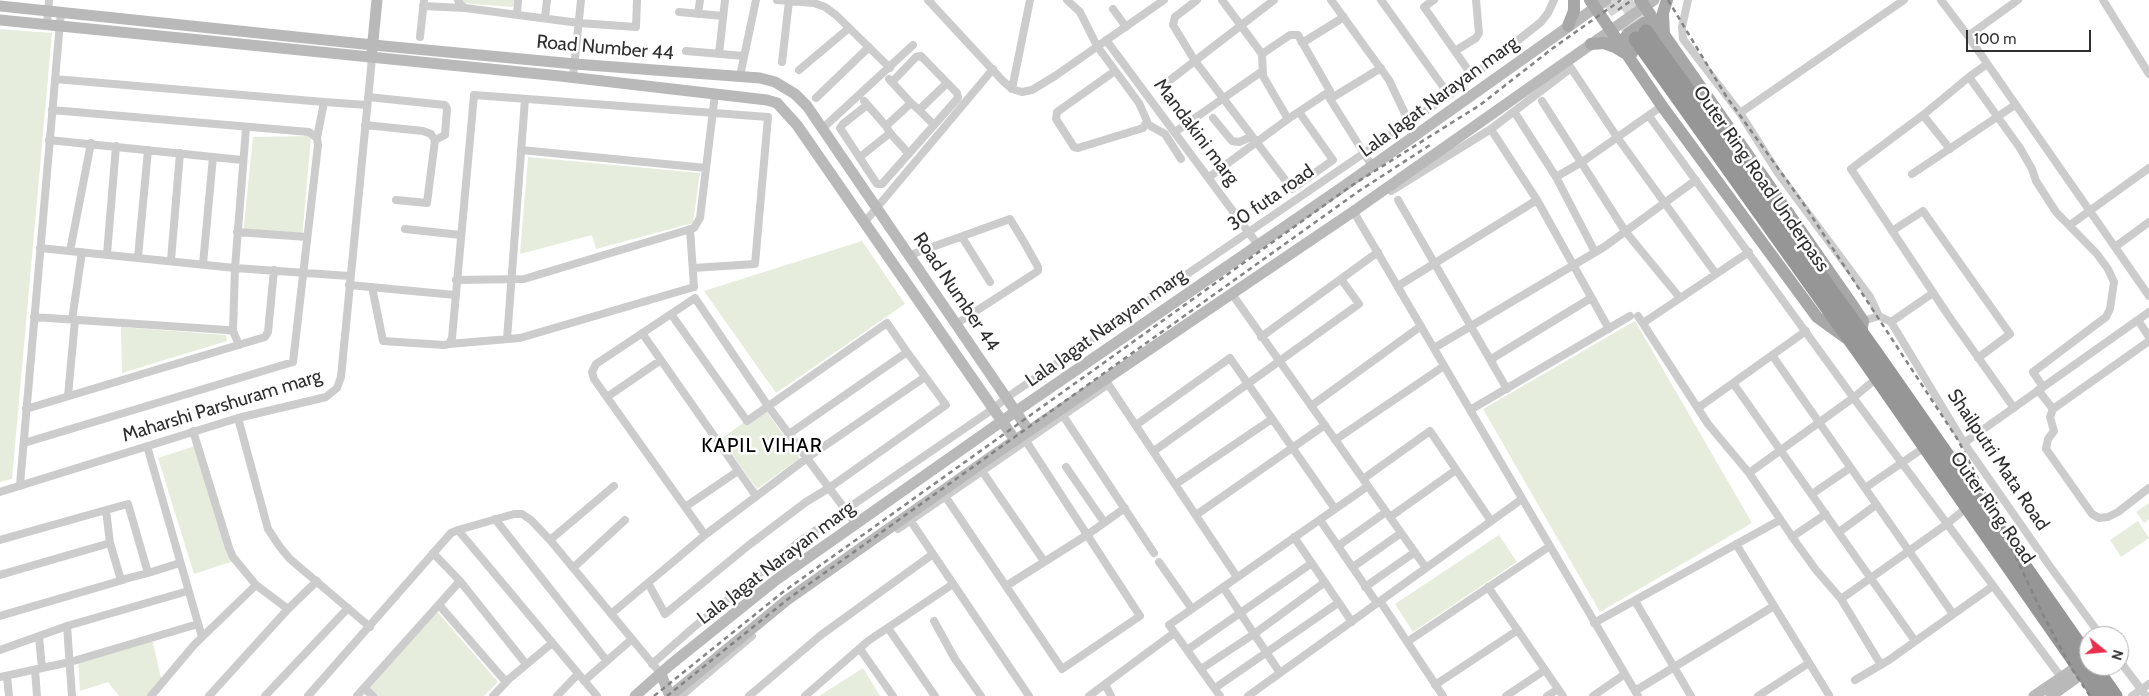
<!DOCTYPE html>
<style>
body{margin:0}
#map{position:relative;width:2149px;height:696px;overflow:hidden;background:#fff;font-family:Cabin,sans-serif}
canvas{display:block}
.north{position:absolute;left:2079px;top:626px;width:50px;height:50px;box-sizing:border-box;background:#fff;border:1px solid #acacac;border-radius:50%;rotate:107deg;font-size:14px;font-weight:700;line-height:20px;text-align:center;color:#2f2f2f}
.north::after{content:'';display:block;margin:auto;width:18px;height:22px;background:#ea2d4b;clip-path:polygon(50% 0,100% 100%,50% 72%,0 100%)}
.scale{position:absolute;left:1966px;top:30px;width:125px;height:22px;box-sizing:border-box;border:2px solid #2f2f2f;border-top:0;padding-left:6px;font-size:15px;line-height:18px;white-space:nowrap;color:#2f2f2f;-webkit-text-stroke:4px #fff;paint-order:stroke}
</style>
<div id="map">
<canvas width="2149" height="696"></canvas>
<div class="north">N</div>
<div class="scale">100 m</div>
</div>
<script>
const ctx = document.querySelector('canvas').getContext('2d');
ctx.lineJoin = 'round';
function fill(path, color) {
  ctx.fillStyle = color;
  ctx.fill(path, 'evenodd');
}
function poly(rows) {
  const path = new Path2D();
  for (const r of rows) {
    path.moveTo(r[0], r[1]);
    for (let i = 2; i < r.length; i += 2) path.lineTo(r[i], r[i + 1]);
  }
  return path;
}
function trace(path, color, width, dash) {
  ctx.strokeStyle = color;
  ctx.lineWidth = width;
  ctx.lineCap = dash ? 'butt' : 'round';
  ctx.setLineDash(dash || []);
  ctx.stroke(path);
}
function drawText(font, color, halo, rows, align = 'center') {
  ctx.font = font + ' Cabin,sans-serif';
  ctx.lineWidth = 5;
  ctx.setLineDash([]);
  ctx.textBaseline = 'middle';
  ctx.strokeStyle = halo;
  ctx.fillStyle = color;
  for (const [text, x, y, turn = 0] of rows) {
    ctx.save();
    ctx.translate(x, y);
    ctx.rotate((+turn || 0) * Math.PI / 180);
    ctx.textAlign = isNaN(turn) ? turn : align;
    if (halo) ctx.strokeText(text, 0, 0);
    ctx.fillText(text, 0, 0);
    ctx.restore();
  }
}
const green = poly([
 [462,0,514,0,513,7,461,3],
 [0,29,52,33,12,479,0,482],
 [311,136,302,239,243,234,253,137],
 [528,157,700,173,693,223,596,249,592,235,520,254],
 [862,241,905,304,776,393,704,291],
 [1635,321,1752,523,1600,612,1483,409],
 [121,327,226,335,227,341,122,373],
 [764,408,800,458,757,489,721,439],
 [201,444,237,560,194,574,158,458],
 [2149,503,2149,519,2144,523,2136,512],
 [2138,521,2149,538,2121,557,2110,540],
 [1499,535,1517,562,1413,632,1395,604],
 [435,609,498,682,484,696,369,696,363,690],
 [152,639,162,682,149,696,119,696,108,682,80,691,78,659],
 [863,668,880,696,819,696]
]);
const highwayTunnel = poly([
 [1609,0,1636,39],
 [1624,0,1642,25]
]);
const street = poly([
 [458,0,460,4,465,8,579,23,636,27,637,0],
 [777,0,814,3,825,7,836,15,890,68],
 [928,0,1003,81,1012,89,1022,92,1032,90,1055,76,1164,0],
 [1067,0,1080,12,1097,46,1139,103,1147,121,1143,128,1078,148,1074,147,1056,119,1057,112,1115,71],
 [1197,0,1175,17,1173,25,1195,61,1292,189,1333,160,1299,112],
 [1222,0,1262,54,1263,76,1288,119],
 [1331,0,1389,80,1409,122],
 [1381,0,1449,95],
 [1434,0,1424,7,1473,77],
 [1688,0,1682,27,1683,39,1740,113,1778,173,1870,297,1879,316],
 [1941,0,1968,36,2149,296],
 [2103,0,2149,74],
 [423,6,464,8],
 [1113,9,1126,27],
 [679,12,723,16],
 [517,14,518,0],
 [698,14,700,0],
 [545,18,547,0],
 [47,25,49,0],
 [1968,36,2018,0],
 [420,37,424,0],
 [1106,40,1258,245],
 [1302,43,1344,17],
 [686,51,744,56],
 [1455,51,1476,38,1479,33,1476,0],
 [719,54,725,0],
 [1262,54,1290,35,1298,35,1330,91,1330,99,1372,166],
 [782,62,789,1],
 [1569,65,1617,137,1716,274],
 [799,70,849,28],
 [740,76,756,0],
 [573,77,581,0],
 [1969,77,1987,64],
 [55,79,324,102],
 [1161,87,1274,0],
 [1012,89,1030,0],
 [368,97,445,105,447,109,445,135,435,140],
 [816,98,869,47],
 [1330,99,1381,68],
 [864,101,886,126,911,103,889,79],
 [1542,101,1625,231,1680,298],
 [911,103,919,110,947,83],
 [867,105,843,124,840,128,877,184,882,184,958,98,957,93,921,56,916,57,892,82],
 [919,110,934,125],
 [1740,113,1904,0],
 [1923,115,1969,77,2020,148,2032,169,2036,181,2056,212,2097,254,2108,269,2114,282,2110,309,2106,317,2033,372,2043,387],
 [1517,116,1556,177,1595,252],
 [1649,116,1858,404,2064,681],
 [1213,118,1232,141,1239,142,1251,137],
 [1147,124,1165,134,1181,159],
 [365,125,423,131,431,134,435,140,427,203,396,200],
 [823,128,913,45],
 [1175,132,1261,72],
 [890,133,909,154],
 [1494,134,1537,200,1609,329],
 [317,138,324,102,367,105],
 [49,140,242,160],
 [1950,149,1923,115,1851,169,1948,315,2014,408],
 [521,150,706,168],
 [860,157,890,133,886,126],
 [1912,174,2015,105],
 [1209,177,1288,119,1330,91],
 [1556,177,1582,162,1662,106],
 [1391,191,1491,129,1571,68],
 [1398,200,1492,363],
 [1354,211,1355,214,1638,696],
 [864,223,993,69],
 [2070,225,2149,168],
 [405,229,461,235],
 [1892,231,1923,211,2010,334,1978,358],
 [237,232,307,237],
 [962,237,990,282],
 [2115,247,2149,222],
 [40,248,235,268,349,276],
 [70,251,91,143],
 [107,254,116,146],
 [910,255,1010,219,1024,242,1038,267,1038,271,956,324],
 [138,257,148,150],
 [171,260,180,153],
 [203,264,213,157],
 [456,280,524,279,694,228,700,218,715,94],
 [349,285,455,295],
 [1398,286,1537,200],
 [372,287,383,341,444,345,449,344,452,338,474,95,768,117,755,264,693,268],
 [1232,294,1426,568],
 [671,314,747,421,887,323,907,352],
 [1638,316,1708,424,1749,473,1795,541,1816,570,1841,599,1881,665],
 [34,317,227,330,233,331,239,345],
 [72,320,82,252],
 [2138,320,2149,337],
 [1863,321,1879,316,1891,322,1964,443,2049,565,2101,636],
 [1891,322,1933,293],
 [1643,323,1749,252],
 [233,331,235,268,246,128],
 [642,333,756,496],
 [1261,337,1378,252],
 [507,339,525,99],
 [2149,341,2053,409,2050,417,2054,431,2048,439,2046,449,2092,514,2099,518,2108,517,2118,512,2149,488],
 [449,344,520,338,694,287,690,229],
 [1434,348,1604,247,1696,180],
 [1772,355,1953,614],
 [1733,383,1915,641],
 [1108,384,1237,577],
 [1507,389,1492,363,1493,358,1591,298],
 [2038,390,2053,409],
 [68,396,75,320],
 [607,397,661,360],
 [1311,406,1421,326],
 [1698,408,1806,331],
 [26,409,265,337,268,332,274,270],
 [1470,410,1630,316],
 [1060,411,1154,553],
 [238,418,268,529,280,547,290,559,370,627],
 [1136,425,1230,358,1335,509],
 [193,431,229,548,233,557,256,585,288,609],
 [1335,440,1444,366],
 [24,443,293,362,318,145,317,138,309,132,52,110],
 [1964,443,2149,312],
 [147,446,202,637],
 [1154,451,1359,304,1341,279],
 [1066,467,1104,522],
 [982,471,1044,561],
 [1749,473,1853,398,1877,378],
 [1363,479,1430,431,1491,521],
 [1176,484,1272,419],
 [20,485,61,11],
 [1865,488,1925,447],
 [0,492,238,418,326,397,337,388,341,377,372,58],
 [1812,494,1850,468],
 [945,496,1062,669,1140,616,1024,438],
 [128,504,148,573,121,580,110,543,106,510,128,504],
 [685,507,738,471],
 [1196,515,1325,425],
 [908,517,1029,696],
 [1390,517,1456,470],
 [495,519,607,661],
 [1320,520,1377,603],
 [898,529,1107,385],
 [458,530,597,696],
 [1839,532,1876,505],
 [705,535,594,379,592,372,596,364,695,298,768,406,856,524],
 [1294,537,1352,622],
 [1792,537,1826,514],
 [0,540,106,510],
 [550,540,614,486],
 [1736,544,1829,695],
 [1338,546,1386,512],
 [433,553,460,581,526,664],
 [1159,562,1192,609],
 [1353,567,1401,533],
 [573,568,625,520],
 [148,573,180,563],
 [0,575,110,543],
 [648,583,665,614,749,545,806,502,829,488,946,405,907,352,789,434],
 [1006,586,1087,535,1125,508],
 [1223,587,1280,673],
 [1365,587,1415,552],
 [1488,587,1563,696],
 [1841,599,1947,524,1967,507],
 [1380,601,1443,696],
 [1635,601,1691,696],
 [439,605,506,682],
 [611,614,705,535,807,458,925,377],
 [0,616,123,580],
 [934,621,955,659,981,696],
 [1594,623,1780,520],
 [67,626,72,696],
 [888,628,935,696],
 [39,637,42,668],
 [1407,642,1550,546],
 [860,649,893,696],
 [0,650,67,626,188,591],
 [1187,650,1312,563],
 [2119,660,2146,696],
 [652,664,694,627,800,541,993,409,1006,398,1449,95,1541,22,1548,13,1554,0],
 [1201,669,1254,634,1325,582],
 [35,670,37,696],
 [7,676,9,696],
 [0,677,70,662,198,624],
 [1855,680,1889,660,1993,586],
 [584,681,632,639],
 [1105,684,1111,696],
 [1435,685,1518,630],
 [1215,688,1338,603],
 [1635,691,1774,606],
 [151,696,194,645,256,585],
 [209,696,288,609,317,581],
 [265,696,348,608],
 [308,696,451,533,458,530,514,514,522,514,531,520,550,540,661,674],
 [357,696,364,688],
 [373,696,364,688,460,581],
 [493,696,509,679,551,644],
 [557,696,578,674],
 [681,696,752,636],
 [749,696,821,635,933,554],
 [805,696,868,641,953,584],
 [1089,696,1174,633],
 [1220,696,1169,625,1368,486],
 [1248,696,1522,499],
 [1506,696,1545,670],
 [1547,696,1558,689],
 [1593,696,1625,674],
 [1758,696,1809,663],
 [2132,696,2149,684]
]);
const secondary = poly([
 [0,6,373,45,575,64,760,78,775,82,795,94,807,106,1029,431],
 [0,20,560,76,767,100,777,103,797,125,1015,440],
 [372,51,377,0],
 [661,674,670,696],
 [635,696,670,665,776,580,1015,412,1344,186,1606,0],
 [670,696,787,600,995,454,1354,211,1654,0],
 [2034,696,2078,666],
 [2051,696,2083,673]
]);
const primary = poly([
 [1590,0,1662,106,1817,317,1846,338],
 [1640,0,1851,303,1863,321,1861,334],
 [1568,26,1574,11,1574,0],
 [1664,35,1663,13,1667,0],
 [1591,44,1604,43,1615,47,1625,53],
 [1632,53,1625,38,1628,34,1644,23,1649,24,1658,30]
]);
const highway = poly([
 [1646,32,1877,355,2089,659],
 [1636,39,1864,359,2099,696],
 [2094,666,2115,696]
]);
const rail = poly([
 [1668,0,1726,96,1803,203,1958,440,1993,508,2043,615,2072,669,2090,696],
 [1618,10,1632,0],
 [654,696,783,592,1354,184,1480,105,1553,48,1621,0],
 [667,696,788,599,1359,191,1433,143]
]);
const streetNames = [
 ["Road Number 44",605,48,5],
 ["Lala Jagat Narayan marg",1439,97,-36],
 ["Mandakini marg",1196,132,53],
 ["Outer Ring Road Underpass",1761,179,55],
 ["30 futa road",1271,198,-35],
 ["Road Number 44",956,292,56],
 ["Lala Jagat Narayan marg",1106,328,-35],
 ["Maharshi Parshuram marg",222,406,-17],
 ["Shailputri Mata Road",1998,460,56],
 ["Outer Ring Road",1992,508,55],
 ["Lala Jagat Narayan marg",776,563,-37]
];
const neighbourhoodNames = [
 ["KAPIL VIHAR",762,446]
];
fill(green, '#e6eddc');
trace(highwayTunnel, '#d5d5d5', 15, [15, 8]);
trace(street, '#ccc', 8);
trace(secondary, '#b9b9b9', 11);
trace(primary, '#a7a7a7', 12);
trace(highway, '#969696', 15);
trace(rail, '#848484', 2.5, [5, 4]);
drawText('19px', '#2f2f2f', '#fff', streetNames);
ctx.letterSpacing = '1px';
drawText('20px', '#000', '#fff', neighbourhoodNames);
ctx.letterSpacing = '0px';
</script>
